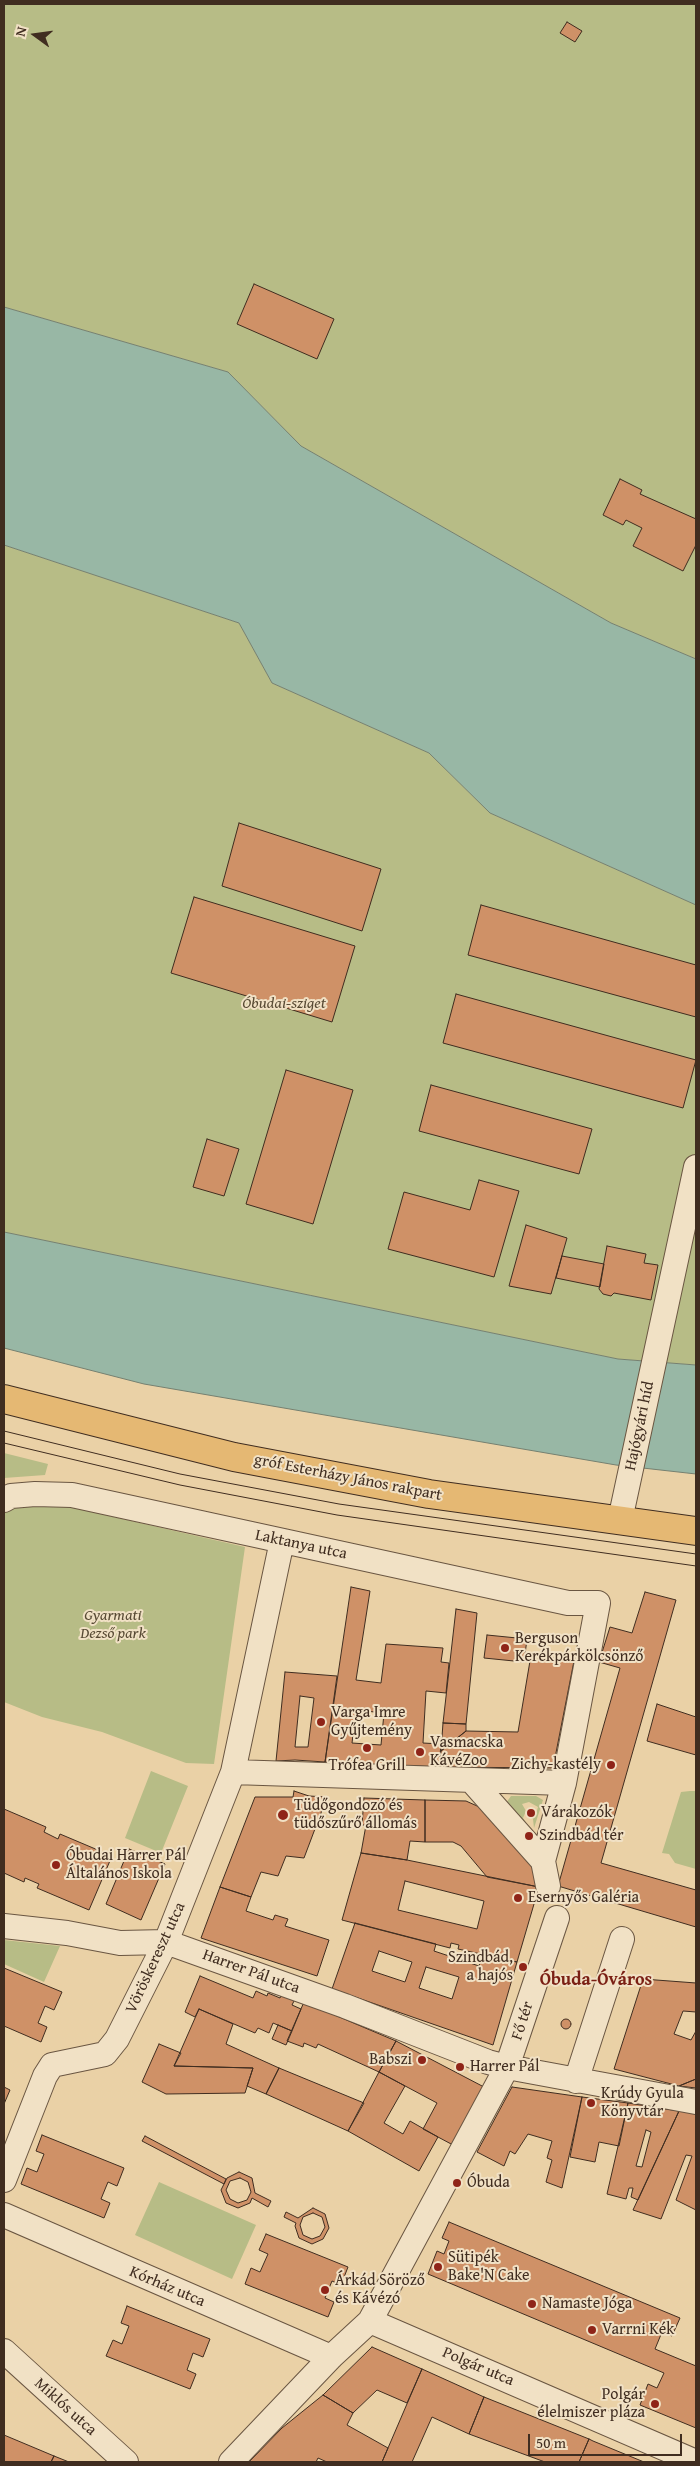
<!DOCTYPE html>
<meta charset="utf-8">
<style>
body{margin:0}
#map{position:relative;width:700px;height:2466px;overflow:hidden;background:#ead1a6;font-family:"Gentium Book Plus",serif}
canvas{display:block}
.frame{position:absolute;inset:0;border:5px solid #402d20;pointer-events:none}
.north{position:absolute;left:10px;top:10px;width:50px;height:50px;-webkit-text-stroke:4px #f1e1c5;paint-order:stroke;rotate:284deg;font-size:14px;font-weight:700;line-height:20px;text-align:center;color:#402d20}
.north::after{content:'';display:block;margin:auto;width:18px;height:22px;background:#402d20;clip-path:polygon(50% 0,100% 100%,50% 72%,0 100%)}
.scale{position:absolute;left:528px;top:2434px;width:154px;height:22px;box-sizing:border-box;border:2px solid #402d20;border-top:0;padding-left:6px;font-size:15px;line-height:18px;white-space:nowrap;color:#402d20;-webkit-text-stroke:4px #f1e1c5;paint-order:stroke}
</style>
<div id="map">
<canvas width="700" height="2466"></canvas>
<div class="frame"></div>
<div class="north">N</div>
<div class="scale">50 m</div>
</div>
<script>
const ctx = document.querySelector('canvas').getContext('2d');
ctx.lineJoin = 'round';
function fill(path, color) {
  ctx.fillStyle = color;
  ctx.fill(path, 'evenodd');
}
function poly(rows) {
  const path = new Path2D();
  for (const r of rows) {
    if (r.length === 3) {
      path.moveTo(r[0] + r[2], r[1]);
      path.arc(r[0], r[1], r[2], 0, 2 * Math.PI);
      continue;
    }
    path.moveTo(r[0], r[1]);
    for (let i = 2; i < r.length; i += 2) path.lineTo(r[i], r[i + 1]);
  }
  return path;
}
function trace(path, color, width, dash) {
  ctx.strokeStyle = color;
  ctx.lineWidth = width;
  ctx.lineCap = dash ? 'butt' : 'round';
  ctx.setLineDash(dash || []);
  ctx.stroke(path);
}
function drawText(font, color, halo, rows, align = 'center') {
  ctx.font = font + ' "Gentium Book Plus",serif';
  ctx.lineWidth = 4;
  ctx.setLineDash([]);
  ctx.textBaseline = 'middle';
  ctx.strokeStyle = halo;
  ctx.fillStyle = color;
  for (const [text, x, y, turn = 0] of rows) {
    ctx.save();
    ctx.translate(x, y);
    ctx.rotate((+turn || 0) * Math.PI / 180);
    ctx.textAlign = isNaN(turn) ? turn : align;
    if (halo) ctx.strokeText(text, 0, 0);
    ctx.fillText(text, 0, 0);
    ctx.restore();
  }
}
const green = poly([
 [4,4,696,4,696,659,611,623,301,446,228,372,4,307],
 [4,545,239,623,272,683,429,753,490,813,696,905,696,1365,618,1359,4,1232],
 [4,1453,48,1464,45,1475,4,1478],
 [17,1505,66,1506,245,1547,214,1764,186,1763,102,1732,42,1717,4,1702,4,1510],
 [151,1771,188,1786,161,1853,125,1838],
 [690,1791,696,1791,696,1869,675,1863,669,1854,662,1853,681,1792],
 [511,1796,536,1796,543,1800,534,1828,533,1819,530,1818,536,1814,538,1807,529,1802,522,1804,526,1811,523,1818,528,1826,506,1803],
 [4,1940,60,1946,44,1982,4,1964],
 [159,2182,256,2225,232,2279,135,2235]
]);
const water = poly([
 [4,307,228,372,301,446,611,623,696,659,696,905,490,813,429,753,272,683,239,623,4,545,4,307],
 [4,1232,618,1359,696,1365,696,1474,616,1465,144,1384,4,1348,4,1232]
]);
const building = poly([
 [567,22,582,31,575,42,560,33,567,22],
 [254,284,334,319,317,359,237,324,254,284],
 [620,479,642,490,640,494,696,519,696,545,683,571,633,546,642,528,626,520,623,525,603,515,620,479],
 [239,823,381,869,362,931,222,886,239,823],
 [194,897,355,946,332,1022,171,973,194,897],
 [481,905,696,965,696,1017,468,955,481,905],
 [456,994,696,1060,683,1108,443,1043,456,994],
 [286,1070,353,1090,313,1224,246,1204,286,1070],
 [431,1085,592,1129,579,1174,419,1131,431,1085],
 [207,1139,239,1149,224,1196,193,1187,207,1139],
 [479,1180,519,1191,494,1277,388,1249,404,1192,470,1210,479,1180],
 [526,1225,567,1238,551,1294,509,1286,526,1225],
 [607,1246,646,1254,644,1263,658,1265,651,1300,614,1293,611,1296,603,1294,599,1289,607,1246],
 [562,1256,604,1264,600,1287,556,1278,562,1256],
 [351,1587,370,1591,356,1680,381,1683,386,1644,443,1648,441,1662,449,1663,446,1693,426,1691,423,1743,441,1744,439,1767,325,1762,351,1587],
 [356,1710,384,1713,381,1745,352,1743,356,1710],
 [645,1592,676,1600,601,1863,696,1890,696,1927,558,1886,620,1668,599,1662,610,1627,632,1633,645,1592],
 [456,1609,477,1613,466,1724,443,1723,456,1609],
 [487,1635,527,1639,524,1662,484,1658,487,1635],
 [531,1655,574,1661,553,1768,439,1767,441,1751,466,1731,518,1732,531,1655],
 [285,1672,337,1676,325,1762,295,1760,276,1761,285,1672],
 [300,1696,314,1698,308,1747,295,1747,300,1696],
 [657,1704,696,1717,696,1755,647,1741,657,1704],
 [443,1723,466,1724,466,1731,441,1751,443,1723],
 [294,1791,309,1796,327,1797,304,1858,286,1856,278,1876,261,1872,251,1897,220,1887,255,1797,293,1797,294,1791],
 [364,1798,425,1800,425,1842,410,1841,407,1860,361,1853,366,1825,362,1825,364,1798],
 [425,1800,466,1801,486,1810,533,1865,539,1887,487,1877,461,1846,453,1842,425,1842,425,1800],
 [4,1809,46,1827,44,1832,58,1839,60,1834,112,1856,89,1910,37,1888,39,1884,25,1878,24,1882,4,1873,4,1809],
 [129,1849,165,1864,141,1920,106,1904,129,1849],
 [361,1853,407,1860,539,1887,517,1962,458,1949,459,1945,451,1943,450,1948,342,1920,361,1853],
 [405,1881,484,1901,477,1929,398,1910,405,1881],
 [220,1887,251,1897,246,1911,273,1920,275,1915,288,1919,285,1926,329,1940,317,1976,201,1938,220,1887],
 [355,1923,436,1944,434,1951,479,1966,482,1955,517,1962,493,2045,332,1989,355,1923],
 [379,1951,412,1962,405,1982,372,1971,379,1951],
 [426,1967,459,1977,452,1999,419,1988,426,1967],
 [4,1968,62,1992,54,2010,45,2006,38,2023,47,2027,41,2042,4,2026,4,1968],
 [200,1976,253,1998,256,1991,267,1996,268,1993,280,1998,283,1991,296,1997,292,2005,301,2009,292,2031,273,2023,269,2033,258,2028,255,2033,199,2009,195,2017,185,2012,200,1976],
 [643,1979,696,1983,696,2012,683,2011,674,2034,691,2040,696,2031,696,2079,679,2086,614,2069,643,1979],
 [304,2002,396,2041,379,2072,318,2044,316,2048,304,2043,303,2047,287,2041,304,2002],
 [199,2009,233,2024,226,2044,279,2068,266,2094,247,2086,253,2068,174,2066,199,2009],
 [566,2024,5],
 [278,2025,292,2031,286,2045,272,2039,278,2025],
 [396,2041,484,2087,453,2145,423,2129,437,2103,379,2072,396,2041],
 [159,2044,181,2053,174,2066,253,2068,245,2093,166,2094,142,2082,159,2044],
 [279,2068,364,2103,348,2131,266,2094,279,2068],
 [379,2072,405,2086,384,2123,403,2134,410,2121,438,2137,419,2171,348,2131,379,2072],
 [696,2079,696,2088,679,2086,696,2079],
 [4,2087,10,2090,4,2104,4,2087],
 [512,2087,582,2097,562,2188,546,2182,552,2160,547,2158,552,2141,528,2134,515,2154,510,2151,504,2166,477,2152,512,2087],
 [582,2097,628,2103,619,2146,599,2142,595,2162,570,2157,582,2097],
 [628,2103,679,2111,638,2200,631,2197,633,2188,629,2188,626,2199,607,2194,628,2103],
 [646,2130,651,2132,642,2167,636,2166,646,2130],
 [679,2111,696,2113,696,2210,676,2200,692,2156,686,2155,661,2219,633,2210,679,2111],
 [42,2135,124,2168,117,2186,108,2182,101,2199,110,2203,104,2218,21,2184,27,2168,37,2172,44,2154,36,2151,42,2135],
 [145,2136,226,2179,224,2184,142,2141,145,2136],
 [239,2172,252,2178,255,2193,271,2201,268,2207,252,2198,250,2203,238,2208,226,2203,221,2190,227,2178,239,2172],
 [240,2178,248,2182,251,2192,247,2200,238,2203,230,2199,226,2190,230,2181,240,2178],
 [313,2208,325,2214,329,2228,323,2239,312,2244,299,2238,295,2226,296,2223,284,2217,286,2212,298,2218,313,2208],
 [313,2213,322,2217,325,2227,320,2236,312,2239,303,2235,300,2225,303,2217,313,2213],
 [449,2222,680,2318,672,2336,662,2332,655,2349,696,2366,696,2428,640,2405,648,2384,657,2388,664,2373,428,2274,437,2251,444,2254,449,2241,442,2238,449,2222],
 [266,2234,348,2267,341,2285,332,2281,325,2298,334,2302,328,2317,245,2284,251,2268,260,2272,268,2254,259,2250,266,2234],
 [127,2306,210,2339,203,2357,193,2353,187,2370,196,2374,190,2389,106,2356,113,2340,122,2344,129,2326,121,2323,127,2306],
 [372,2347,422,2369,407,2403,377,2390,353,2413,323,2395,372,2347],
 [422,2369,484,2397,469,2434,432,2417,412,2462,382,2462,422,2369],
 [323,2395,353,2413,347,2425,388,2448,382,2462,327,2462,318,2458,316,2462,249,2462,282,2428,323,2395],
 [484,2397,589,2439,579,2462,545,2462,469,2434,484,2397],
 [4,2435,54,2456,51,2462,4,2462,4,2435],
 [589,2439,593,2441,644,2462,579,2462,589,2439],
 [54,2456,69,2462,51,2462,54,2456]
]);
const minor = poly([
 [4,1500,11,1496,35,1494,72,1495,568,1603,598,1603,564,1783,543,1861,548,1886],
 [620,1520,696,1167],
 [233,1772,564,1783],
 [471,1780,543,1861],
 [4,1926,67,1933,120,1943,166,1942,345,2006,488,2062,507,2067,696,2102],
 [576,2081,622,1939],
 [4,2180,45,2076,52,2065,105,2054,117,2039,166,1942,233,1772,282,1541],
 [4,2215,331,2357],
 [370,2321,696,2462],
 [4,2351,126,2462],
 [231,2462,331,2357,370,2321,507,2067,557,1918]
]);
const major = poly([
 [4,1399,234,1457,429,1494,696,1531]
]);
const tram = poly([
 [4,1431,180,1474,339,1504,696,1554],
 [4,1443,180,1485,337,1515,696,1566]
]);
const markers = [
 [505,1648,5,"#8f2418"],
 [321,1722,5,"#8f2418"],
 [367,1748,5,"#8f2418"],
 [420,1752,5,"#8f2418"],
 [611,1765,5,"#8f2418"],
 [531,1813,5,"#8f2418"],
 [283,1815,6,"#8f2418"],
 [529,1836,5,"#8f2418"],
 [56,1865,5,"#8f2418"],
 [518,1898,5,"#8f2418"],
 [523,1967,5,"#8f2418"],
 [422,2060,5,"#8f2418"],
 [460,2067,5,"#8f2418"],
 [591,2103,5,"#8f2418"],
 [457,2183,5,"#8f2418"],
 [438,2267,5,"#8f2418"],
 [325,2290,5,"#8f2418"],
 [532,2304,5,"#8f2418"],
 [592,2330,5,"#8f2418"],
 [655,2404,5,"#8f2418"]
];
const parkNames = [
 ["Óbudai-sziget",284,1004],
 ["Gyarmati",113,1616],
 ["Dezső park",113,1634]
];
const streetNames = [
 ["Hajógyári híd",640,1426,-78],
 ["gróf Esterházy János rakpart",348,1478,11],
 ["Laktanya utca",301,1545,12],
 ["Vöröskereszt utca",156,1958,-65],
 ["Harrer Pál utca",251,1972,20],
 ["Fő tér",523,2021,-72],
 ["Kórház utca",167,2287,23],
 ["Polgár utca",478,2367,23],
 ["Miklós utca",65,2407,42]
];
const poiNames = [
 ["Berguson",515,1639],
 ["Kerékpárkölcsönző",515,1657],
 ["Varga Imre",331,1713],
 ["Gyűjtemény",331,1731],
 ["Vasmacska",430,1743],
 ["KávéZoo",430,1761],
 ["Zichy-kastély",601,1765,"right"],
 ["Trófea Grill",367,1766,"center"],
 ["Tüdőgondozó és",294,1806],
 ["tüdőszűrő állomás",294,1824],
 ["Várakozók",541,1813],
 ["Szindbád tér",539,1836],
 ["Óbudai Harrer Pál",66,1856],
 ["Általános Iskola",66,1874],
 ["Esernyős Galéria",528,1898],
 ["Szindbád,",513,1958,"right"],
 ["a hajós",513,1976,"right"],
 ["Babszi",412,2060,"right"],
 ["Harrer Pál",470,2067],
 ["Krúdy Gyula",601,2094],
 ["Könyvtár",601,2112],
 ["Óbuda",467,2183],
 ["Sütipék",448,2258],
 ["Bake'N Cake",448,2276],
 ["Árkád Söröző",335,2281],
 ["és Kávézó",335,2299],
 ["Namaste Jóga",542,2304],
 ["Varrni Kék",602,2330],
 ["Polgár",645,2395,"right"],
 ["élelmiszer pláza",645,2413,"right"]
];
const neighbourhoodNames = [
 ["Óbuda-Óváros",596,1980]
];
fill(green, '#b7bc86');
fill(water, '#98b7a5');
trace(water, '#758070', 1);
fill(building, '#cf9167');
trace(building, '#402d20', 1);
trace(minor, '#6a5642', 26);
trace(major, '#402d20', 30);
trace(minor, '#f1e1c5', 24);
trace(major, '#e5b873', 28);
trace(tram, '#402d20', 1);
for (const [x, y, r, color] of markers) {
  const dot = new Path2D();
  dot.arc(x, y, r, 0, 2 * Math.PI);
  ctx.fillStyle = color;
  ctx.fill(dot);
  trace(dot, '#f1e1c5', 2);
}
drawText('italic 16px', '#584a34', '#f1e1c5', parkNames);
drawText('16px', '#402d20', '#f1e1c5', streetNames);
drawText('16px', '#402d20', '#f1e1c5', poiNames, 'left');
drawText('bold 18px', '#7a1f14', '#f1e1c5', neighbourhoodNames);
</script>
